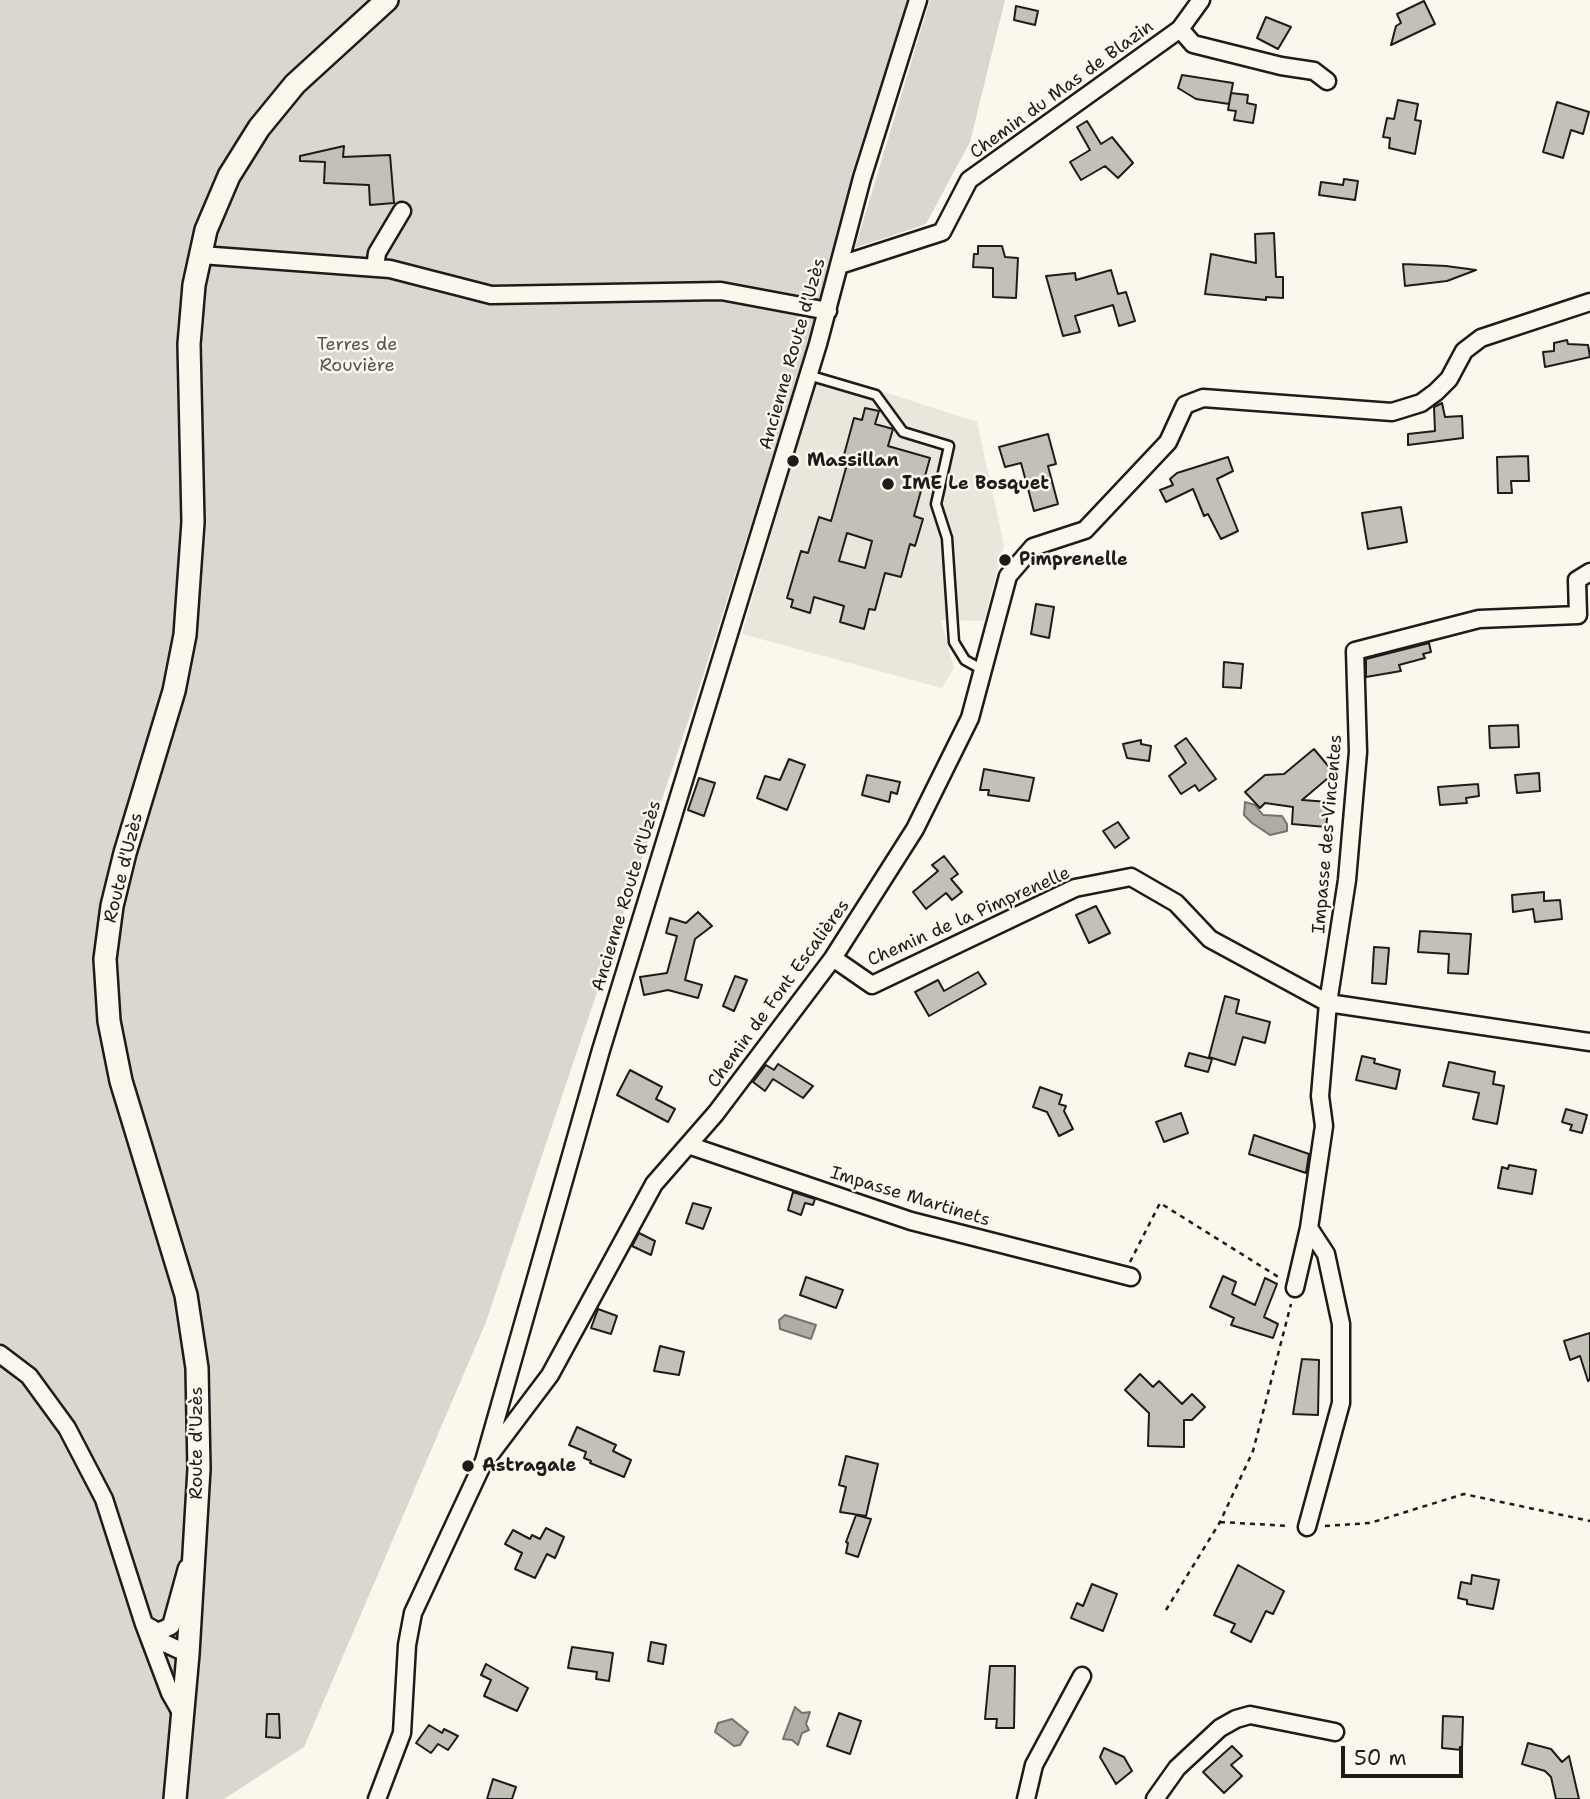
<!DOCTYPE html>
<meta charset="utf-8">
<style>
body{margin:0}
#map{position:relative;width:1590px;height:1799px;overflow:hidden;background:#fbf7ec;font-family:"Shantell Sans",sans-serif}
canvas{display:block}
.scale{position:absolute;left:1341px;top:1746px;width:122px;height:32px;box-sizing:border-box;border:4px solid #1c1c1c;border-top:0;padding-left:9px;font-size:21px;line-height:24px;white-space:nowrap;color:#1c1c1c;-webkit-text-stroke:5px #fbf7ec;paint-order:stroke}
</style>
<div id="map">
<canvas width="1590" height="1799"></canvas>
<div class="scale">50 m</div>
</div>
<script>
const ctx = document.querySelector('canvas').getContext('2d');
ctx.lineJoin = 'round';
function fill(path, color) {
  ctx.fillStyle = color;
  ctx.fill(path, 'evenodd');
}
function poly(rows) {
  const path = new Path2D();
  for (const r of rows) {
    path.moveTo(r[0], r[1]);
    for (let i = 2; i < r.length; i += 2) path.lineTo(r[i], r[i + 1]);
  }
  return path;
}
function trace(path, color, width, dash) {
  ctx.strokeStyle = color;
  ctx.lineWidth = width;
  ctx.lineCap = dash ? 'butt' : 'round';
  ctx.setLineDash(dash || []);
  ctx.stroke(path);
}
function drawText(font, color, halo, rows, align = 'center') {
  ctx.font = font + ' "Shantell Sans",sans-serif';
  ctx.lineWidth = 5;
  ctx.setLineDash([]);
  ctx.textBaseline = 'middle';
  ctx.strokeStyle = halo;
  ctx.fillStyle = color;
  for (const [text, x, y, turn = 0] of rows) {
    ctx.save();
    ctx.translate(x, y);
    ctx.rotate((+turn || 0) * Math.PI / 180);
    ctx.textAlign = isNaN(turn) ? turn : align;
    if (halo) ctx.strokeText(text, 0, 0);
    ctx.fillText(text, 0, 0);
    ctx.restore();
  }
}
const built = poly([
 [819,371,977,422,1004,545,984,621,941,620,954,668,942,688,742,634]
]);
const green = poly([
 [0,0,918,0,695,701,486,1322,304,1747,224,1799,0,1799],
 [930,0,1005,0,970,142,926,224,855,248]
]);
const water = poly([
 [1245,802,1255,805,1263,815,1282,816,1287,824,1287,831,1270,835,1252,823,1244,815,1245,802],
 [785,1315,816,1325,811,1339,780,1329,779,1320,785,1315],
 [795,1707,802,1713,810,1712,806,1724,809,1730,802,1733,798,1745,792,1740,783,1739,795,1707],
 [732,1719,748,1732,740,1745,734,1746,715,1732,718,1723,732,1719]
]);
const building = poly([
 [1424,1,1435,24,1391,45,1396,26,1401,23,1397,14,1424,1],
 [1016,6,1038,11,1035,25,1014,20,1016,6],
 [1266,17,1291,27,1278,49,1257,38,1266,17],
 [1182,75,1233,83,1229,104,1196,99,1178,88,1182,75],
 [1231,93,1248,95,1247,103,1256,105,1253,123,1234,120,1236,111,1228,110,1231,93],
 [1398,100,1418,104,1415,120,1421,121,1415,154,1389,148,1390,138,1383,137,1387,118,1394,119,1398,100],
 [1557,102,1589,112,1583,134,1571,130,1563,158,1543,152,1557,102],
 [1087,121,1101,144,1112,137,1133,163,1118,178,1105,166,1081,180,1070,162,1090,150,1077,127,1087,121],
 [344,146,343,157,390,155,394,203,370,205,369,185,324,183,325,162,300,161,300,156,344,146],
 [1344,179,1358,181,1355,200,1319,195,1321,182,1343,185,1344,179],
 [1274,233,1276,277,1283,277,1283,298,1266,297,1266,300,1205,294,1211,254,1256,263,1255,234,1274,233],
 [978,246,1002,246,1005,257,1018,258,1016,298,993,297,993,268,973,267,974,254,978,254,978,246],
 [1403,264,1446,266,1476,270,1447,281,1405,286,1403,264],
 [1111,270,1118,294,1126,292,1135,321,1119,326,1113,305,1075,316,1080,332,1063,336,1046,276,1075,273,1076,280,1111,270],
 [1567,340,1568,344,1588,345,1590,357,1545,367,1543,352,1554,351,1554,343,1567,340],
 [1442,403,1445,417,1462,416,1463,438,1408,445,1408,434,1435,431,1434,407,1442,403],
 [865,408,879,411,875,424,893,429,888,446,930,458,914,516,923,519,915,546,910,544,901,577,885,573,875,610,869,609,864,629,840,622,844,606,814,597,810,613,791,607,793,600,787,598,801,551,808,553,819,517,831,521,846,468,841,466,854,418,862,420,865,408],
 [847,533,872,541,865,568,839,561,847,533],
 [1048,434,1056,464,1048,466,1058,504,1034,511,1021,463,1005,467,999,447,1048,434],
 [1528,456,1529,481,1511,481,1512,493,1498,493,1497,457,1528,456],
 [1228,457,1233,471,1217,479,1238,531,1221,539,1208,514,1204,516,1193,489,1166,502,1160,490,1173,485,1170,479,1177,473,1228,457],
 [1401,507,1407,542,1368,549,1362,513,1401,507],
 [1036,604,1054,607,1049,638,1031,634,1036,604],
 [1429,643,1431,652,1423,654,1425,658,1399,665,1401,671,1366,677,1366,659,1429,643],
 [1224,662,1243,664,1241,688,1223,687,1224,662],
 [1518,725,1519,747,1490,748,1489,726,1518,725],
 [1186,738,1216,779,1199,791,1195,785,1181,794,1169,776,1186,763,1175,746,1186,738],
 [1141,740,1141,744,1151,746,1149,761,1127,758,1123,744,1141,740],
 [1314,749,1334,773,1302,800,1329,802,1326,827,1292,824,1293,807,1265,803,1260,808,1245,792,1265,775,1284,774,1314,749],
 [789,759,805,765,787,810,757,798,765,776,780,780,789,759],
 [984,769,1034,778,1029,801,988,795,989,790,980,790,984,769],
 [1539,773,1540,791,1517,793,1515,775,1539,773],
 [867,775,900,782,897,794,891,792,889,802,862,795,867,775],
 [699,778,715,783,704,816,688,810,699,778],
 [1478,784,1479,796,1466,798,1467,803,1440,805,1438,787,1478,784],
 [1118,822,1129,838,1115,848,1103,831,1118,822],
 [944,856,958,874,951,879,962,892,952,900,946,893,926,909,913,892,938,871,932,865,944,856],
 [1544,892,1544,901,1560,900,1562,919,1535,922,1533,909,1513,912,1512,895,1544,892],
 [1096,906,1110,933,1089,943,1076,915,1096,906],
 [698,912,712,926,695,939,685,980,702,985,698,998,668,990,644,995,640,977,667,973,677,936,666,933,670,918,686,923,698,912],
 [1420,931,1471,934,1468,974,1448,973,1449,954,1418,952,1420,931],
 [1374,947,1389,948,1386,984,1372,983,1374,947],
 [978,972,986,984,929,1016,915,992,938,980,944,991,978,972],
 [735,976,747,980,734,1011,723,1006,735,976],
 [1225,996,1239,1000,1236,1013,1270,1022,1265,1043,1243,1037,1235,1065,1209,1057,1225,996],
 [1189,1053,1212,1059,1208,1072,1185,1066,1189,1053],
 [1362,1056,1375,1059,1374,1063,1400,1070,1396,1089,1356,1080,1362,1056],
 [1449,1062,1495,1072,1493,1084,1504,1086,1497,1124,1473,1119,1479,1093,1443,1086,1449,1062],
 [778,1064,813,1086,803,1098,773,1079,765,1091,753,1082,766,1065,774,1070,778,1064],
 [630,1070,662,1087,656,1099,675,1109,668,1122,617,1095,630,1070],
 [1040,1087,1062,1095,1059,1104,1066,1106,1064,1111,1073,1129,1059,1136,1047,1112,1033,1107,1040,1087],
 [1566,1109,1587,1115,1582,1133,1570,1130,1572,1125,1562,1122,1566,1109],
 [1181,1113,1188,1133,1164,1142,1156,1122,1181,1113],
 [1254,1135,1309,1154,1306,1173,1249,1154,1254,1135],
 [1509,1165,1536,1170,1532,1194,1498,1188,1502,1167,1508,1169,1509,1165],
 [793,1192,815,1199,813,1205,805,1203,801,1215,788,1210,793,1192],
 [693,1203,711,1208,703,1229,686,1223,693,1203],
 [639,1233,655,1241,651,1255,632,1246,639,1233],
 [1223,1276,1236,1282,1232,1294,1255,1305,1265,1278,1277,1284,1264,1317,1278,1324,1273,1338,1231,1325,1234,1318,1210,1307,1223,1276],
 [806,1277,843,1290,836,1308,800,1295,806,1277],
 [598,1309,617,1316,611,1334,591,1328,598,1309],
 [1590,1333,1590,1380,1588,1381,1580,1356,1570,1360,1564,1341,1590,1333],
 [660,1346,684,1352,679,1375,654,1371,660,1346],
 [1302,1359,1319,1360,1318,1415,1293,1414,1302,1359],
 [1140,1374,1153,1387,1159,1381,1182,1404,1192,1394,1205,1407,1192,1420,1184,1420,1184,1447,1148,1446,1149,1413,1125,1390,1140,1374],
 [577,1427,616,1445,613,1451,631,1460,624,1477,590,1463,591,1461,584,1458,586,1452,569,1445,577,1427],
 [846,1456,878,1464,866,1516,840,1512,846,1487,839,1485,846,1456],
 [856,1515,871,1519,858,1557,846,1553,848,1543,846,1542,856,1515],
 [546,1528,564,1537,555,1558,547,1554,535,1578,515,1569,522,1553,505,1544,513,1530,530,1539,532,1535,540,1539,546,1528],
 [1238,1565,1284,1591,1273,1614,1266,1611,1251,1642,1231,1632,1235,1624,1214,1615,1238,1565],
 [1472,1575,1499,1580,1493,1609,1467,1604,1467,1600,1458,1598,1461,1582,1471,1584,1472,1575],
 [1092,1584,1117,1594,1103,1631,1071,1618,1077,1603,1083,1606,1092,1584],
 [651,1642,666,1645,663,1664,648,1661,651,1642],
 [572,1647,613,1653,609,1681,596,1679,597,1672,568,1668,572,1647],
 [486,1664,528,1688,517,1711,484,1696,491,1680,481,1675,486,1664],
 [990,1666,1015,1666,1014,1728,996,1728,997,1719,985,1719,990,1666],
 [839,1713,861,1721,850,1754,827,1746,839,1713],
 [267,1714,279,1714,280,1738,266,1737,267,1714],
 [1443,1716,1463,1717,1462,1750,1442,1748,1443,1716],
 [429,1725,442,1733,444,1729,458,1736,448,1750,438,1744,431,1753,416,1743,429,1725],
 [1528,1743,1551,1749,1562,1762,1569,1756,1579,1799,1556,1799,1551,1777,1545,1771,1522,1764,1528,1743],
 [1232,1746,1242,1756,1231,1765,1242,1776,1224,1793,1203,1772,1232,1746],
 [1104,1748,1124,1757,1132,1771,1116,1784,1100,1757,1104,1748],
 [493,1779,516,1787,512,1799,487,1799,493,1779]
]);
const path = poly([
 [1130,1262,1160,1203,1280,1278],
 [1220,1522,1290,1526],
 [1325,1526,1370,1523,1464,1494,1590,1521],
 [1166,1610,1220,1522,1253,1451,1291,1304]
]);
const lane = poly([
 [808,375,876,395,903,432,949,446,936,504,947,538,954,642,965,660,983,670]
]);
const street = poly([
 [1180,29,1193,44,1281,66,1314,71,1327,81],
 [201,255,390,269,491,295,721,291,828,311],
 [840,265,942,232,969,180,1180,29,1201,0],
 [375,268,377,253,402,211],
 [833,958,872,985,1075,888,1131,877,1176,903,1210,939,1328,1003,1590,1042],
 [688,1145,911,1221,1131,1277],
 [1295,1288,1309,1228,1324,1126,1320,1096,1328,1003,1347,880,1358,752,1355,651,1479,619,1578,615,1577,580,1590,572],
 [0,1354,29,1376,67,1428,104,1499,144,1624,170,1693,182,1714],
 [489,1456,550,1375,654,1184,716,1113,833,958,915,829,970,718,1008,576,1033,547,1085,530,1168,442,1185,405,1203,398,1392,412,1421,403,1436,392,1449,379,1464,351,1481,338,1590,302],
 [1307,1527,1341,1403,1341,1324,1326,1254,1309,1228],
 [144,1624,158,1632,171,1626,187,1568],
 [148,1628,160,1641,188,1654],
 [377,1799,402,1733,407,1645,413,1613,484,1461,601,1050,818,344,862,178,918,0],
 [1026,1799,1034,1765,1082,1676],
 [1155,1799,1177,1768,1220,1728,1236,1719,1250,1715,1335,1732]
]);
const secondary = poly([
 [175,1799,188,1654,199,1469,197,1368,186,1295,121,1081,109,1021,105,959,112,906,125,853,174,691,185,635,193,522,189,344,194,285,206,230,229,176,259,128,295,84,387,0]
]);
const markers = [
 [793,461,7,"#1c1c1c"],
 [888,484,7,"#1c1c1c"],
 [1005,560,7,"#1c1c1c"],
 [468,1466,7,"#1c1c1c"]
];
const streetNames = [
 ["Chemin du Mas de Blazin",1062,90,-36],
 ["Ancienne Route d'Uzès",793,354,-74],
 ["Impasse des Vincentes",1328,834,-85],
 ["Route d'Uzès",124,868,-76],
 ["Ancienne Route d'Uzès",627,896,-73],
 ["Chemin de la Pimprenelle",969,917,-24],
 ["Chemin de Font Escalières",779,994,-54],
 ["Impasse Martinets",910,1197,17],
 ["Route d'Uzès",197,1443,-90]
];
const parkNames = [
 ["Terres de",357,345],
 ["Rouvière",357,366]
];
const poiNames = [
 ["Massillan",807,461],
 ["IME Le Bosquet",902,484],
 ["Pimprenelle",1019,560],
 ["Astragale",482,1466]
];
fill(built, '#eae6dc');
fill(green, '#dad7ce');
fill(water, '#afaca5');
trace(water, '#74726e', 2);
fill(building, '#c3c0b8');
trace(building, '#1c1c1c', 2);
trace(lane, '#1c1c1c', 13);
trace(street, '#1c1c1c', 21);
trace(secondary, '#1c1c1c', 26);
trace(path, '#1c1c1c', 2.5, [5, 5]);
trace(lane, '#fbf7ec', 8);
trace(street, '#fbf7ec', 16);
trace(secondary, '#fbf7ec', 21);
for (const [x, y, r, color] of markers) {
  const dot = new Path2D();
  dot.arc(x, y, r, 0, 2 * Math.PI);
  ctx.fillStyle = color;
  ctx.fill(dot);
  trace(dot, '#fbf7ec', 2.5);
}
drawText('18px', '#1c1c1c', '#fbf7ec', streetNames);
drawText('18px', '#555451', '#fbf7ec', parkNames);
drawText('bold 18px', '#1c1c1c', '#fbf7ec', poiNames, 'left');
</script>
